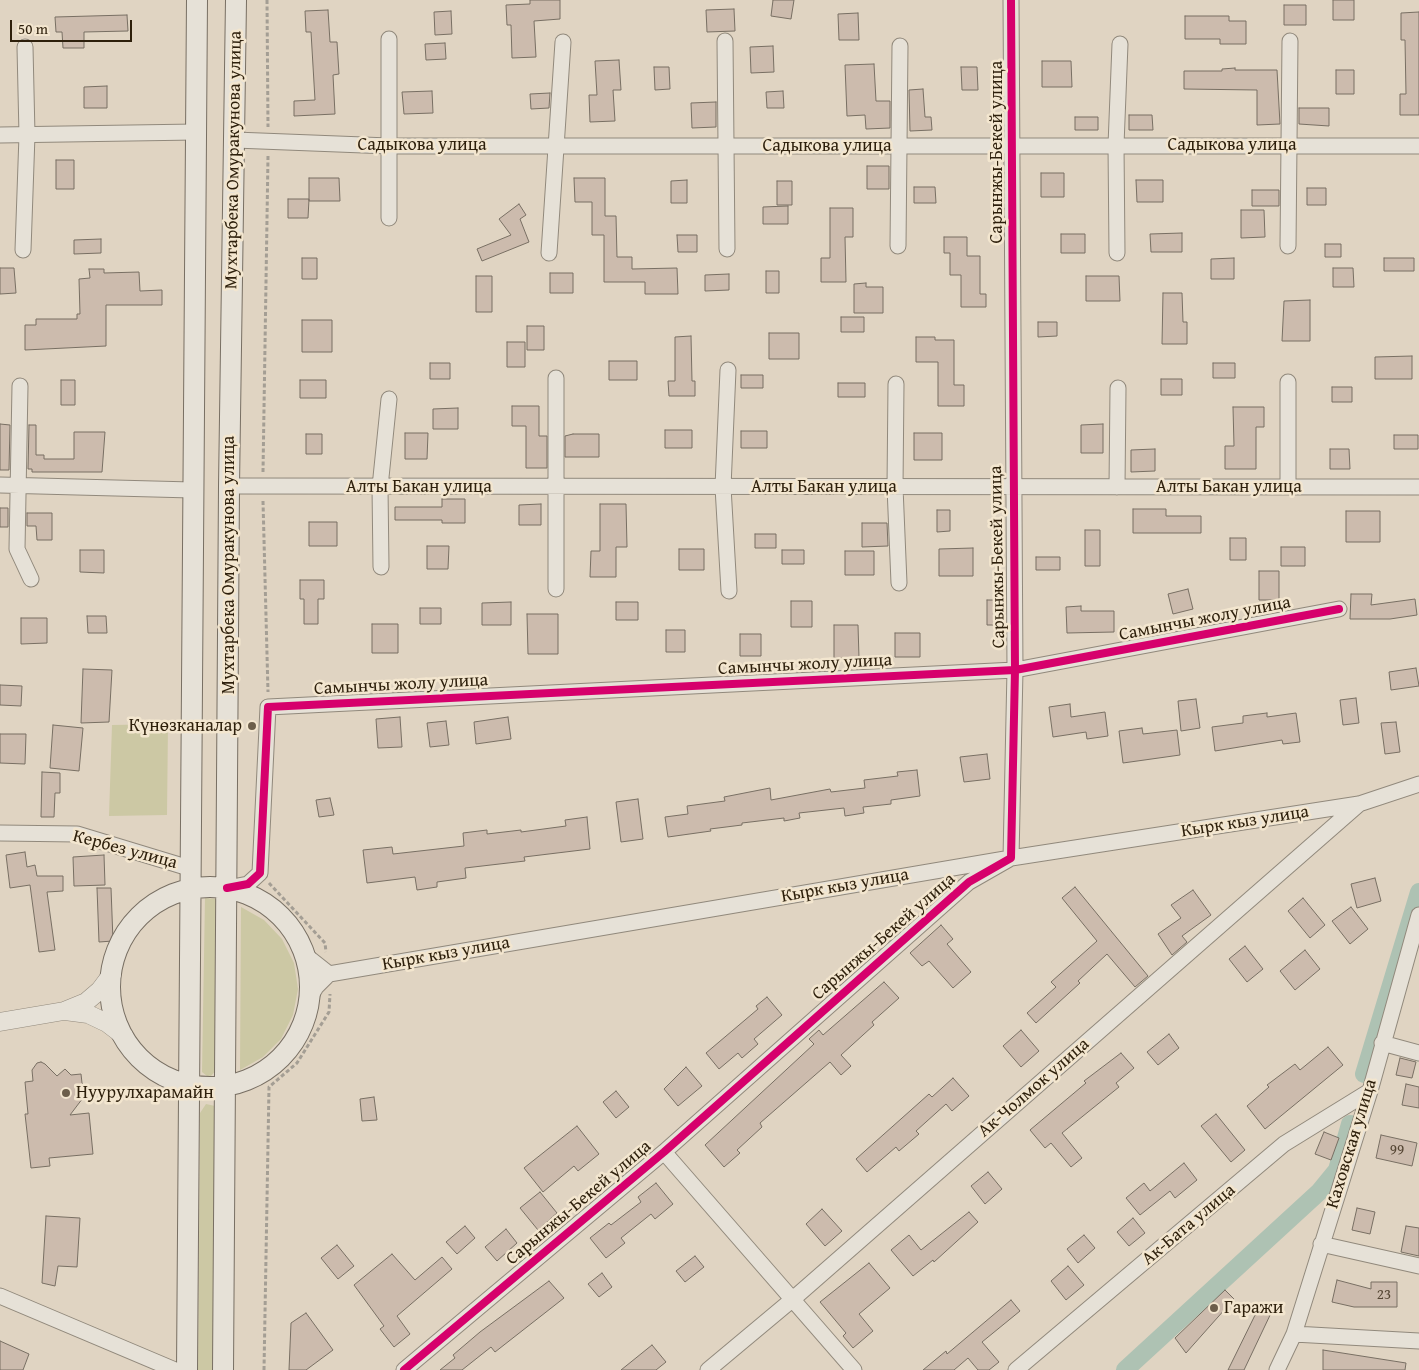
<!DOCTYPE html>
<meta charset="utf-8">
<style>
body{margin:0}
#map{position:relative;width:1419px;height:1370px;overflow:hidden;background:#e0d4c2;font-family:"Gentium Book Plus",serif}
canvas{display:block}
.scale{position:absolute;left:10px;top:20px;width:122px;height:22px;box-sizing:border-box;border:2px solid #2d1f0b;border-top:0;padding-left:6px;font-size:15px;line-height:18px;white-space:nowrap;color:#2d1f0b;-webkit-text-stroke:4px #f3e6cf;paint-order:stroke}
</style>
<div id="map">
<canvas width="1419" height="1370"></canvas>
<div class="scale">50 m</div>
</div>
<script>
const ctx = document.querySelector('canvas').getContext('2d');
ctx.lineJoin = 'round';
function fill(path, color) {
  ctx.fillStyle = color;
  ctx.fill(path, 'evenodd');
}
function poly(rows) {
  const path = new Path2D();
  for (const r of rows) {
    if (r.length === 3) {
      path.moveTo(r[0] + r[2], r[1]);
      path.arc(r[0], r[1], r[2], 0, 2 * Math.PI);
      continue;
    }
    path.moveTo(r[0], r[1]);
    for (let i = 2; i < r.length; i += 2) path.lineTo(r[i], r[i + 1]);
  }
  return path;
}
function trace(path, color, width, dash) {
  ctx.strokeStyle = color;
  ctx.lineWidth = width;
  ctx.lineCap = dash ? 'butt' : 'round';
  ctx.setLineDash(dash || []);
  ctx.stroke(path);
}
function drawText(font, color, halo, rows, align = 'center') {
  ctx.font = font + ' "Gentium Book Plus",serif';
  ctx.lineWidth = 5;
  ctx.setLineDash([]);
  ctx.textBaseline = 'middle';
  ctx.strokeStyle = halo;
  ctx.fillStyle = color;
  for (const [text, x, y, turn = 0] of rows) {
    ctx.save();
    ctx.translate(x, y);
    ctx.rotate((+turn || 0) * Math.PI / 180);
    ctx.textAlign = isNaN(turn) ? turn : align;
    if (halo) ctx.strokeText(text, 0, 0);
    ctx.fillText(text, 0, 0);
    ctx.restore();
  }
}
const green = poly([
 [168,724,167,815,109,816,112,725],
 [205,898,218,899,218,1068,211,1076,207,1076,202,1072],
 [241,907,264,920,282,939,294,963,298,989,293,1015,281,1039,263,1057,240,1070],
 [206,1104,215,1106,215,1370,198,1370,200,1113]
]);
const canal = poly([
 [1364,1074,1419,892],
 [1125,1370,1319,1192,1337,1170,1350,1124]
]);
const building = poly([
 [530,0,560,0,560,19,534,21,536,57,512,58,511,25,507,25,506,5,530,4,530,0],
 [773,0,794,0,791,19,771,16,773,0],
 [1333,0,1354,0,1354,20,1333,20,1333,0],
 [1284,5,1306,5,1306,25,1284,25,1284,5],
 [734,9,735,31,707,32,706,10,734,9],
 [328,10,330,42,337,42,339,74,333,75,335,114,294,116,294,101,315,100,311,32,306,32,305,11,328,10],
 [451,11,452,34,435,35,434,12,451,11],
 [1419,12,1419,115,1400,115,1400,94,1406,94,1405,40,1401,40,1401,13,1419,12],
 [858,13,859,40,839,40,838,14,858,13],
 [127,15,128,31,84,32,84,48,63,48,62,32,56,32,55,17,127,15],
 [1185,16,1229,16,1229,21,1246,21,1246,44,1220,44,1220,39,1185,39,1185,16],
 [445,43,446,59,426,60,425,44,445,43],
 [773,46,774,72,751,73,750,47,773,46],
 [619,60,621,90,613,90,615,121,590,122,589,95,597,95,595,61,619,60],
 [1042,61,1071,61,1072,87,1042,87,1042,61],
 [874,64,876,101,890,101,890,128,866,129,865,115,847,116,845,65,874,64],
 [654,67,669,67,670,89,655,90,654,67],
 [961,67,977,67,978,90,962,90,961,67],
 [1235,68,1235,70,1277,70,1280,124,1257,125,1257,90,1184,89,1184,71,1222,71,1222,69,1235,68],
 [1336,70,1354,70,1354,94,1336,94,1336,70],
 [107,86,107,108,84,108,84,87,107,86],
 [923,89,925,117,931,117,932,130,910,131,909,90,923,89],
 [432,91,433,113,404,114,402,92,432,91],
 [783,91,784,108,767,108,766,92,783,91],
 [550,93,549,108,531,109,530,94,550,93],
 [716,102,716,127,692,128,691,103,716,102],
 [1299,108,1329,108,1329,126,1299,124,1299,108],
 [1129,115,1152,115,1153,130,1129,130,1129,115],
 [1075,117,1098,117,1098,130,1075,130,1075,117],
 [56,160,74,160,74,189,56,189,56,160],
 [867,166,889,166,889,189,867,189,867,166],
 [1041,173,1064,173,1064,197,1041,197,1041,173],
 [309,178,339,178,340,201,309,201,309,178],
 [574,178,605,178,605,216,616,216,617,257,632,257,632,269,677,268,678,294,645,294,645,282,604,282,604,235,592,235,592,202,575,202,574,178],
 [687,180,687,203,671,203,671,181,687,180],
 [1136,180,1163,180,1163,202,1137,202,1136,180],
 [777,181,792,181,792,205,777,205,777,181],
 [914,187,935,187,936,203,914,203,914,187],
 [1307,188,1326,188,1326,205,1307,205,1307,188],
 [1252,190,1279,190,1279,206,1252,206,1252,190],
 [288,199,309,199,308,218,288,218,288,199],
 [519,204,526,215,520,219,529,242,482,261,477,249,511,235,499,219,519,204],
 [788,206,788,224,763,224,763,207,788,206],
 [830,208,853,208,853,237,845,237,846,282,821,282,821,258,830,258,830,208],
 [1241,210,1264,210,1265,237,1241,238,1241,210],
 [1182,233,1182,252,1151,252,1150,234,1182,233],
 [1061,234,1085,234,1085,253,1061,253,1061,234],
 [677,235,697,235,697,252,678,252,677,235],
 [944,237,967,237,967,256,980,256,980,294,986,294,986,307,961,307,961,275,950,275,950,253,944,253,944,237],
 [101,239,101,253,74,254,74,240,101,239],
 [1325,244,1341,244,1341,257,1325,257,1325,244],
 [302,258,317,258,317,279,302,279,302,258],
 [1234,258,1234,279,1211,279,1211,259,1234,258],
 [1384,258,1414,258,1414,271,1384,271,1384,258],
 [0,268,14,268,16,293,0,294,0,268],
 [1333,268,1353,268,1354,287,1333,287,1333,268],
 [89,269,104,269,104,273,139,272,140,291,162,290,162,305,106,305,106,346,25,350,25,325,36,325,36,319,77,319,77,314,80,314,79,279,90,278,89,269],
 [766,271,779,271,779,293,766,293,766,271],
 [550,273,573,273,573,293,550,293,550,273],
 [729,274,729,290,705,291,705,275,729,274],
 [476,276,492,276,492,312,476,312,476,276],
 [1086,276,1119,276,1120,301,1086,301,1086,276],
 [866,283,866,287,883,287,883,313,854,313,854,284,866,283],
 [1163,293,1182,293,1183,322,1187,322,1187,344,1162,344,1163,293],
 [1310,300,1310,341,1282,341,1284,301,1310,300],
 [841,317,864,317,864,332,841,332,841,317],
 [302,320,332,320,332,352,302,352,302,320],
 [1038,322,1057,322,1057,336,1038,337,1038,322],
 [527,326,544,326,544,350,527,350,527,326],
 [769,333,799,333,799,359,769,359,769,333],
 [691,336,692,381,695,381,695,396,669,396,668,381,675,381,675,337,691,336],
 [916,337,935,337,935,340,954,340,954,385,964,385,964,406,938,406,938,362,916,362,916,337],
 [507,342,525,342,525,367,507,367,507,342],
 [1412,356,1412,379,1375,379,1375,357,1412,356],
 [609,361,637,361,637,380,609,380,609,361],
 [430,363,450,363,450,379,430,379,430,363],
 [1213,363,1235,363,1235,378,1213,378,1213,363],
 [741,375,763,375,763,388,741,388,741,375],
 [1161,379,1182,379,1182,395,1161,395,1161,379],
 [61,380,75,380,75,405,61,405,61,380],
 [300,380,326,380,326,398,300,398,300,380],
 [838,383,865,383,865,397,838,397,838,383],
 [1332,387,1352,387,1352,402,1332,402,1332,387],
 [512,406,539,406,539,436,547,436,547,468,526,468,526,426,512,426,512,406],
 [1233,407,1264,407,1264,427,1256,427,1256,469,1225,469,1225,446,1234,446,1233,407],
 [458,408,458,429,433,429,433,409,458,408],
 [0,424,10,425,9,470,0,470,0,424],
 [1103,424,1103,453,1081,453,1081,425,1103,424],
 [29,425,36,425,36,455,44,455,44,459,74,459,74,432,105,432,102,472,32,472,32,469,28,469,29,425],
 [665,430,692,430,692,448,665,448,665,430],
 [741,431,767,431,767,448,741,448,741,431],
 [405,433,428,433,427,459,405,459,405,433],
 [914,433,942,433,942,460,914,460,914,433],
 [306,434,322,434,322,454,306,454,306,434],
 [573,434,599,434,599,457,565,457,565,436,573,434],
 [1394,435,1418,435,1418,449,1394,449,1394,435],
 [1155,449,1155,471,1131,472,1131,450,1155,449],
 [1330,449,1349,449,1350,469,1330,469,1330,449],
 [442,499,465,499,465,523,442,523,442,520,395,520,395,507,442,507,442,499],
 [541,504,541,525,519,525,519,505,541,504],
 [600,504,626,504,627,547,616,547,616,577,590,577,591,551,600,551,600,504],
 [0,508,8,508,8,527,0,527,0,508],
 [1133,509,1166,509,1166,516,1201,516,1201,533,1133,533,1133,509],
 [937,510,950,510,950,531,937,532,937,510],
 [1346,511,1380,511,1380,542,1346,542,1346,511],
 [27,513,52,513,52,540,37,540,36,526,27,526,27,513],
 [309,522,337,522,337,546,309,546,309,522],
 [862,523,887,523,888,546,862,547,862,523],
 [1085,530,1100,530,1100,566,1085,566,1085,530],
 [755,534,776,534,776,548,755,548,755,534],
 [1230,538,1246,538,1246,560,1230,560,1230,538],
 [427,546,449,546,448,569,427,569,427,546],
 [1281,547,1305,547,1305,566,1281,566,1281,547],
 [973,548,973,576,939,576,939,549,973,548],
 [679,549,704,549,704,570,679,570,679,549],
 [80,550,104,550,104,573,80,572,80,550],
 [782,550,804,550,804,564,782,564,782,550],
 [845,551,874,551,874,575,845,575,845,551],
 [1036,557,1060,557,1060,570,1036,570,1036,557],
 [1259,571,1279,571,1279,600,1259,600,1259,571],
 [300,580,324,580,324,599,318,599,318,624,304,624,304,599,300,599,300,580],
 [1188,589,1193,609,1173,614,1168,594,1188,589],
 [1351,594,1372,594,1371,605,1415,599,1417,615,1390,619,1350,619,1351,594],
 [987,600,1002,600,1002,625,987,625,987,600],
 [791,601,812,601,812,627,791,627,791,601],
 [511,602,511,625,482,625,482,603,511,602],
 [616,602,638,602,638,620,616,620,616,602],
 [1081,606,1081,611,1114,611,1114,632,1067,633,1066,607,1081,606],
 [420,608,441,608,441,624,420,624,420,608],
 [527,614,558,614,558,654,528,654,527,614],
 [87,616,106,616,107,633,88,633,87,616],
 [21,618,47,618,47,643,21,644,21,618],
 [372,624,398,624,398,653,372,653,372,624],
 [834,625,858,625,859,658,834,658,834,625],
 [666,630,685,630,685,652,666,652,666,630],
 [895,633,920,633,920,657,895,657,895,633],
 [740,634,761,634,761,656,740,656,740,634],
 [1416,668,1419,686,1391,690,1389,672,1416,668],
 [83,669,112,670,109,722,81,723,83,669],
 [0,685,22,686,21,706,0,705,0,685],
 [1356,698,1359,723,1343,725,1340,700,1356,698],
 [1196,699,1200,728,1181,731,1178,701,1196,699],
 [1070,704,1071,717,1105,712,1108,736,1087,739,1086,732,1053,737,1049,707,1070,704],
 [1267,713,1267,717,1296,713,1300,742,1283,744,1282,740,1215,751,1212,727,1243,723,1243,716,1267,713],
 [400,717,402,747,378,748,376,719,400,717],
 [508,717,511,739,476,744,474,722,508,717],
 [446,721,449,745,430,747,427,723,446,721],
 [1396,722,1400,752,1385,754,1381,723,1396,722],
 [53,725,83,728,79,771,50,768,53,725],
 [1142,728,1143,734,1177,730,1180,755,1123,763,1119,731,1142,728],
 [0,734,26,734,25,764,0,763,0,734],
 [987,754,990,779,964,782,960,757,987,754],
 [917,770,920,796,891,800,891,804,863,807,864,813,845,816,844,808,799,813,800,818,784,821,784,818,742,823,742,825,710,829,711,831,668,837,665,817,688,814,687,806,725,801,724,797,770,788,771,800,830,789,831,792,865,788,864,780,898,776,897,772,917,770],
 [42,772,60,773,60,793,55,793,54,817,41,817,42,772],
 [330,798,334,815,319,817,316,800,330,798],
 [638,799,643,839,621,842,616,802,638,799],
 [587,817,590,849,524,857,525,861,465,868,466,878,437,882,437,887,417,890,415,877,367,883,363,850,392,847,393,854,464,846,463,833,487,830,487,834,521,830,521,832,566,826,565,820,587,817],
 [25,852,27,867,35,865,37,876,63,876,63,891,47,892,55,950,39,952,30,885,10,888,6,855,25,852],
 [104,855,105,885,74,886,73,857,104,855],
 [1375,878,1381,901,1357,908,1351,884,1375,878],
 [1075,887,1148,976,1135,987,1107,954,1078,981,1080,983,1036,1023,1027,1013,1056,987,1051,982,1097,941,1062,898,1075,887],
 [97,888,111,888,113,941,99,942,97,888],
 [1193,890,1211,915,1182,936,1187,942,1172,955,1158,934,1181,918,1171,905,1193,890],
 [1303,898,1325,925,1310,938,1288,911,1303,898],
 [1351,907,1368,929,1350,944,1332,921,1351,907],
 [941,925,953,939,947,944,971,972,953,988,929,961,922,966,910,953,941,925],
 [1245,946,1263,969,1247,982,1229,959,1245,946],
 [1305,950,1320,969,1295,990,1280,971,1305,950],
 [884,982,899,998,872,1022,874,1025,841,1055,851,1066,841,1075,830,1062,760,1123,762,1127,737,1150,740,1153,724,1167,705,1145,814,1044,809,1039,819,1030,823,1035,884,982],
 [767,997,782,1015,754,1039,758,1044,742,1058,738,1053,719,1069,706,1053,758,1009,756,1006,767,997],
 [1021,1030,1039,1051,1021,1067,1003,1046,1021,1030],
 [1169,1034,1179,1048,1158,1065,1147,1052,1169,1034],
 [1328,1047,1343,1065,1265,1129,1247,1106,1269,1087,1267,1085,1295,1064,1300,1070,1328,1047],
 [1121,1053,1134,1068,1116,1083,1119,1087,1062,1133,1082,1158,1071,1167,1051,1143,1045,1148,1030,1130,1086,1083,1084,1081,1121,1053],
 [1400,1058,1416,1062,1412,1078,1396,1075,1400,1058],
 [41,1062,45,1064,57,1076,65,1069,71,1075,81,1074,82,1083,89,1090,70,1115,89,1113,93,1154,49,1158,50,1166,31,1168,25,1114,28,1114,25,1082,33,1081,32,1070,37,1063,41,1062],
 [686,1067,702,1086,678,1106,664,1089,686,1067],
 [953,1078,969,1096,952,1111,946,1104,916,1131,919,1134,899,1151,896,1147,867,1172,856,1159,929,1094,932,1097,953,1078],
 [1406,1084,1419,1087,1419,1108,1402,1105,1406,1084],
 [616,1091,629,1107,616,1118,603,1102,616,1091],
 [374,1097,377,1120,362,1121,360,1099,374,1097],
 [1216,1114,1245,1150,1231,1162,1201,1126,1216,1114],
 [577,1126,599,1154,578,1171,574,1166,543,1192,524,1168,577,1126],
 [1324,1132,1339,1138,1331,1160,1315,1154,1324,1132],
 [1381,1135,1417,1143,1412,1166,1376,1158,1381,1135],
 [1184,1163,1197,1180,1175,1198,1170,1191,1140,1215,1126,1198,1144,1183,1150,1191,1184,1163],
 [988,1172,1002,1189,985,1204,971,1186,988,1172],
 [656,1183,673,1204,655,1219,651,1214,621,1238,625,1243,606,1258,590,1238,609,1223,611,1225,641,1202,638,1197,656,1183],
 [540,1192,557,1213,538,1230,520,1208,540,1192],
 [1357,1208,1375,1212,1370,1234,1352,1230,1357,1208],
 [822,1209,842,1231,825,1246,806,1224,822,1209],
 [969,1212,978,1222,934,1262,933,1260,913,1276,891,1250,909,1235,921,1250,969,1212],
 [46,1216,80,1218,77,1267,58,1266,55,1286,42,1283,46,1216],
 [1133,1218,1145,1233,1129,1246,1117,1232,1133,1218],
 [465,1226,475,1238,457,1254,446,1242,465,1226],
 [1406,1226,1419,1228,1419,1256,1401,1252,1406,1226],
 [506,1229,517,1243,497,1261,485,1247,506,1229],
 [1084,1235,1095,1248,1078,1263,1067,1249,1084,1235],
 [337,1245,354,1266,338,1279,321,1258,337,1245],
 [392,1254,415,1280,442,1257,452,1269,397,1316,410,1334,394,1347,380,1329,384,1326,354,1285,392,1254],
 [695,1256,704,1267,685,1282,676,1271,695,1256],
 [869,1263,890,1288,859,1314,873,1331,853,1348,843,1336,846,1333,820,1302,869,1263],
 [1068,1266,1084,1285,1066,1300,1051,1281,1068,1266],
 [602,1273,612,1287,599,1297,588,1284,602,1273],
 [1337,1280,1371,1289,1371,1282,1397,1282,1397,1307,1354,1307,1332,1302,1337,1280],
 [549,1281,564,1298,495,1352,491,1347,462,1370,440,1370,455,1358,453,1355,480,1332,549,1281],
 [1225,1290,1234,1299,1186,1353,1175,1338,1225,1290],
 [1011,1300,1020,1311,982,1342,999,1362,989,1370,978,1370,968,1358,954,1370,923,1370,946,1351,947,1354,1011,1300],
 [1261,1303,1272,1311,1244,1370,1228,1370,1261,1303],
 [306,1313,333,1350,306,1370,289,1370,291,1323,306,1313],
 [0,1341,29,1354,23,1370,0,1370,0,1341],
 [652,1345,666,1362,656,1370,621,1370,652,1345],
 [1323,1350,1406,1363,1405,1370,1323,1370,1323,1350]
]);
const path = poly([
 [267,0,268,127],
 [263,472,268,156],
 [263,501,268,692],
 [269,883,325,943,326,952],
 [264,1370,269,1087,297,1063,329,1012,330,994]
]);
const minor = poly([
 [725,41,727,249],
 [0,135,196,132],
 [235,140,389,146,1419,146],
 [389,218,389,39],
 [898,246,900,46],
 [1288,246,1290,41],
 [23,250,27,135,25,47],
 [549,253,563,42],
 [1117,253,1116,145,1120,44],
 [728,370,723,487,729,591],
 [896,384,895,487,899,583],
 [20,386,17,549,31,579],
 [0,485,192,490],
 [229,486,1419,487],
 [1117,487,1118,388],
 [1288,487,1288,382],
 [381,567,380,487,389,399],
 [556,589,556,378],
 [0,833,77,834,189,868],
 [227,888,248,884,260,873,268,707,1015,670,1339,609],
 [305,955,329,974],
 [309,999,316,987,329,974,1011,858,1359,804,1419,784],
 [1382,1043,1419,1053],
 [664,1152,854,1370],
 [1321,1244,1419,1266],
 [0,1296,175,1370],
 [1294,1334,1419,1341],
 [404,1370,664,1152,969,882,1011,858,1015,670,1011,0],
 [708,1370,793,1299,1359,804],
 [1016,1370,1284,1144,1370,1091],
 [1277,1370,1294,1334,1370,1091,1419,915]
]);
const tertiary = poly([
 [65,1011,88,1014,107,1023,124,1036],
 [0,1022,64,1011,86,1002,100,990,112,974]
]);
const secondary = poly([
 [210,987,100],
 [187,1370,197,0],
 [223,1370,229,486,236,0]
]);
const cycleway = poly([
 [227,888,248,884,260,873,268,707,1015,670,1339,609],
 [404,1370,664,1152,969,882,1011,858,1015,670,1011,0]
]);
const markers = [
 [252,726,5,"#6c5e4b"],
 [66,1093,5,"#6c5e4b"],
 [1214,1308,5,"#6c5e4b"]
];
const numberNames = [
 ["99",1397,1150],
 ["23",1384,1295]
];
const streetNames = [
 ["Садыкова улица",422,145],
 ["Садыкова улица",1232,145],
 ["Садыкова улица",827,146],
 ["Сарынжы-Бекей улица",997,152,-90],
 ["Мухтарбека Омуракунова улица",234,160,-89],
 ["Алты Бакан улица",419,487],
 ["Алты Бакан улица",824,487],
 ["Алты Бакан улица",1229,487],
 ["Сарынжы-Бекей улица",998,557,-91],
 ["Мухтарбека Омуракунова улица",229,565,-90],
 ["Самынчы жолу улица",1205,619,-11],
 ["Самынчы жолу улица",805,665,-3],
 ["Самынчы жолу улица",401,685,-3],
 ["Кырк кыз улица",1245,822,-9],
 ["Кербез улица",125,850,15],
 ["Кырк кыз улица",845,886,-10],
 ["Сарынжы-Бекей улица",884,937,-41],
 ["Кырк кыз улица",446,954,-10],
 ["Ак-Чолмок улица",1034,1088,-41],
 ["Каховская улица",1352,1144,-73],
 ["Сарынжы-Бекей улица",579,1203,-40],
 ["Ак-Бата улица",1189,1225,-40]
];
const poiNames = [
 ["Күнөзканалар",242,726,"right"],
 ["Нуурулхарамайн",76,1093],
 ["Гаражи",1224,1308]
];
fill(green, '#ccc8a4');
trace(canal, '#aec2b3', 18);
fill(building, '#ccbbad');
trace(building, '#786f63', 1);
trace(minor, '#91897c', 17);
trace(tertiary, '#91897c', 19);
trace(secondary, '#786f63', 22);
trace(path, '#a49e94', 3, [4, 2.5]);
trace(minor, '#e6e1d7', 15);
trace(tertiary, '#e6e1d7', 18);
trace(secondary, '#e6e1d7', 20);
trace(cycleway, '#d6006c', 8);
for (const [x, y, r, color] of markers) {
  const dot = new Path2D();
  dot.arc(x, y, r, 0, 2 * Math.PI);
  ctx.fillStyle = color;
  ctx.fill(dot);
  trace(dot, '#f3e6cf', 2);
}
drawText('15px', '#554634', null, numberNames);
drawText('18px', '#2d1f0b', '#f3e6cf', streetNames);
drawText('18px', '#2d1f0b', '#f3e6cf', poiNames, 'left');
</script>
